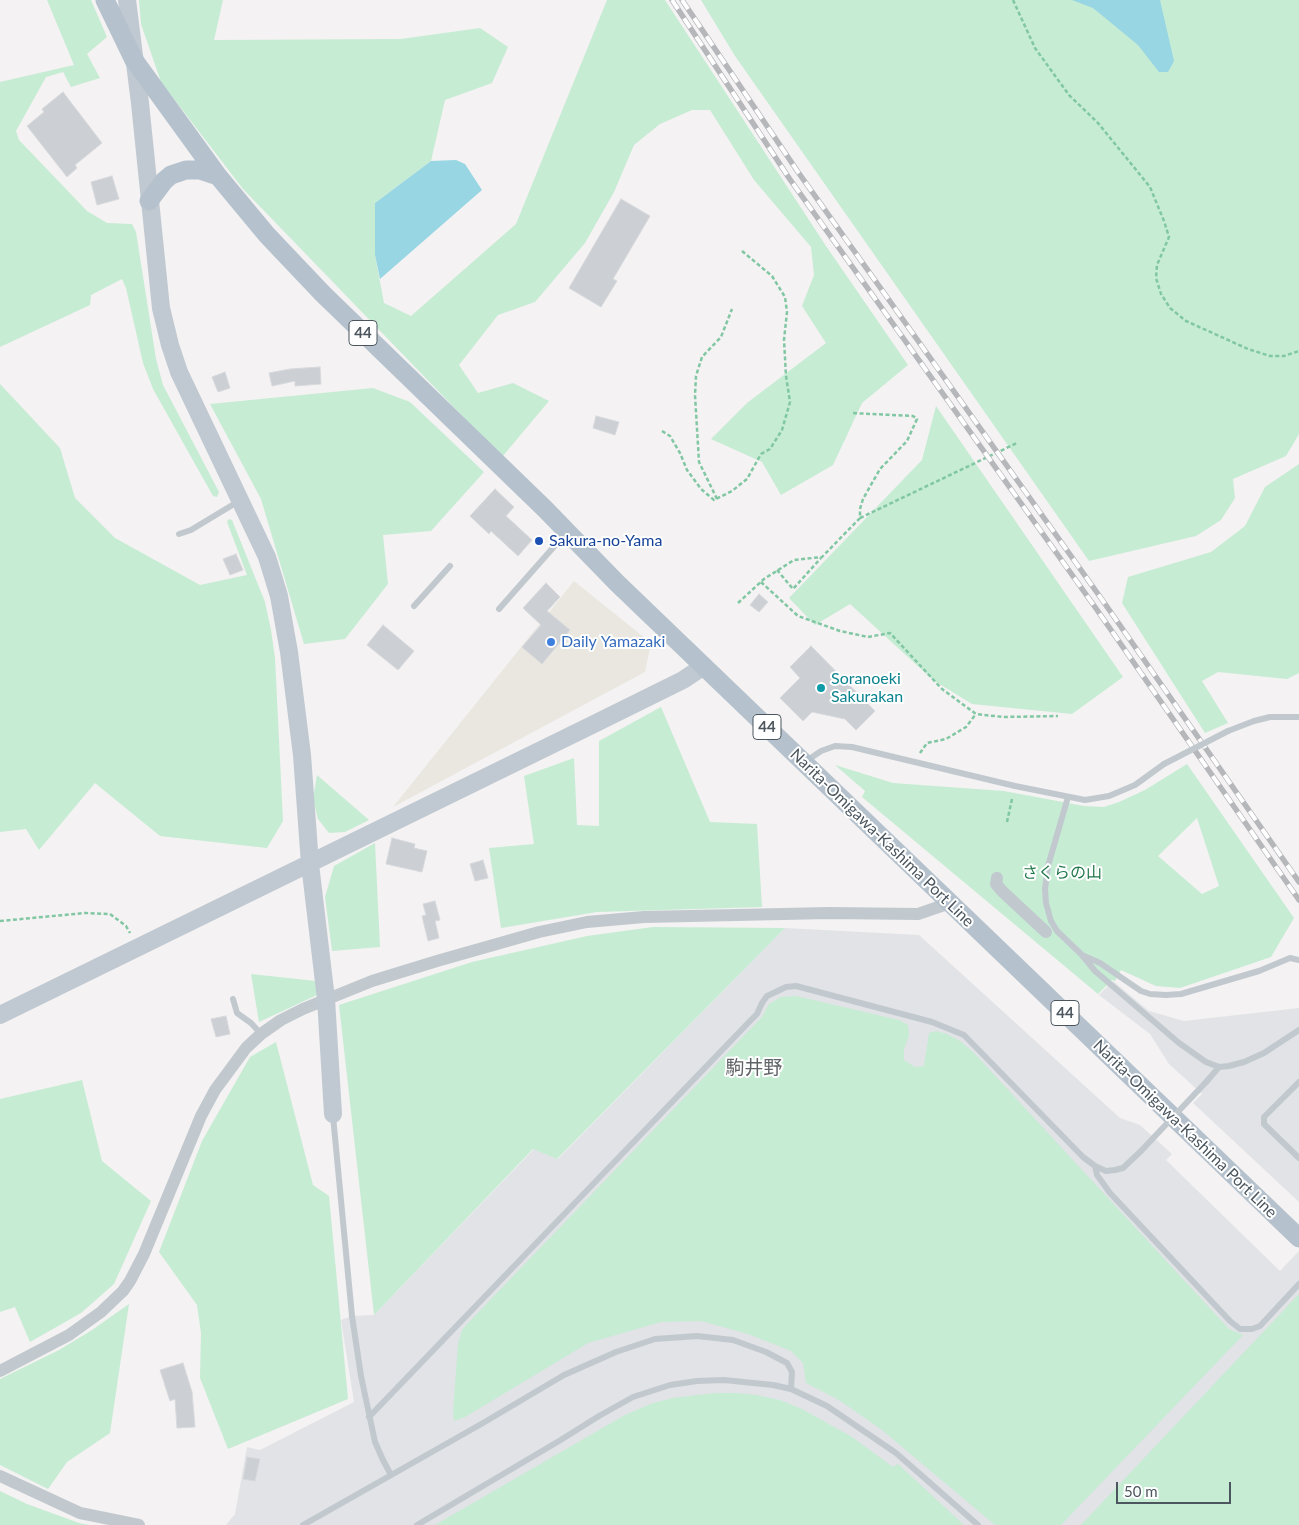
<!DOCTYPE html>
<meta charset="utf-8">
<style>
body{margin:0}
#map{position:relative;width:1299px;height:1525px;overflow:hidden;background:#f4f2f2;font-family:Lato,sans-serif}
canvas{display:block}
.scale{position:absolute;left:1116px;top:1482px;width:115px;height:22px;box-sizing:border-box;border:2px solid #4b565e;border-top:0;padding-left:6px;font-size:15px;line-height:18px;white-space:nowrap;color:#4b565e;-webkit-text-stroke:4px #fff;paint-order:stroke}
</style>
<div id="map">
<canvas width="1299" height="1525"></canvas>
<div class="scale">50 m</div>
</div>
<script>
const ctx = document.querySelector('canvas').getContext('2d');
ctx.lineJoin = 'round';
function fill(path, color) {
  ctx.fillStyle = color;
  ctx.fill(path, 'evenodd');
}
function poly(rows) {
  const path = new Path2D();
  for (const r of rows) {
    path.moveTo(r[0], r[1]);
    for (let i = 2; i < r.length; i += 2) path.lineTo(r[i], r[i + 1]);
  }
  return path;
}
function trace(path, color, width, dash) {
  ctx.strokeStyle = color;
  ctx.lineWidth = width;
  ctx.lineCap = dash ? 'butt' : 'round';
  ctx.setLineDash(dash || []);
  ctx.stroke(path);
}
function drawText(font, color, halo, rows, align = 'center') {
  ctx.font = font + ' Lato,"Noto Sans JP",sans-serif';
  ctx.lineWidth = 4;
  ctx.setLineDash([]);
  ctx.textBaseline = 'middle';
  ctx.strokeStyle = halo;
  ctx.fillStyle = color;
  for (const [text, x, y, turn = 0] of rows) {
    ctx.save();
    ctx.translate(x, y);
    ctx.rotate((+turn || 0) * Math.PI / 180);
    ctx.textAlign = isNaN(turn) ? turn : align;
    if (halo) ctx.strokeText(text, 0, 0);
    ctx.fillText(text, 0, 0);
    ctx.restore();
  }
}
const commercial = poly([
 [574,581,651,643,645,672,393,807]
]);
const airport = poly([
 [785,928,919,935,1120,1118,1140,1125,1172,1154,1166,1160,1280,1271,1299,1251,1299,1525,226,1525,235,1514,247,1447,260,1450,354,1402,341,1320,352,1316,374,1315,534,1149,558,1159],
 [1113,981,1149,1011,1184,1021,1299,1008,1299,1202,1193,1103,1202,1094,1169,1064,1150,1034,1099,995]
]);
const green = poly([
 [47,0,91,0,107,37,87,54,100,78,71,87,63,72,46,77,16,131,19,140,87,211,107,223,132,224,136,232,156,359,163,385,219,492,217,497,213,496,153,389,143,363,126,288,122,279,91,295,90,305,0,347,0,82,74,65],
 [139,0,223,0,214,40,401,39,480,28,508,47,492,83,445,100,431,161,375,203,375,255,384,303,411,316,516,224,607,0,665,0,826,246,908,365,862,403,833,465,781,495,762,462,711,439,747,403,826,343,802,306,814,275,811,247,754,180,710,110,692,110,660,124,634,145,614,192,585,243,535,302,498,315,459,365,478,393,513,383,549,401,502,457,243,189,161,82,141,24],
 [701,0,1299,0,1299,434,1286,456,1233,479,1235,498,1221,520,1196,536,1089,561,735,56],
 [0,384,60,448,75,498,115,538,200,585,247,575,227,522,229,519,232,520,265,602,271,630,275,658,283,821,267,848,160,836,95,783,39,850,26,829,0,832],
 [373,388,410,402,484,472,431,531,383,535,388,584,345,639,304,644,261,499,210,404],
 [936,406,1123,677,1072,714,972,704,933,680,850,604,815,625,789,598,922,460],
 [1299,464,1299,673,1287,679,1218,672,1202,681,1228,723,1205,733,1122,603,1128,577,1211,552,1245,526,1265,487],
 [661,707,710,822,757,824,762,907,597,912,501,928,489,848,534,844,524,776,574,758,577,825,599,826,599,741],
 [1187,764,1294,918,1271,957,1180,988,1156,986,1121,970,1115,981,1112,980,1098,994,862,797,865,791,835,765,893,783,1004,791,1084,806,1104,807,1119,802,1145,790],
 [1197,818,1219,886,1202,894,1158,856],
 [317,775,369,820,345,832,329,833,318,819,313,799],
 [375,843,380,947,332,951,325,897,334,866],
 [653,927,785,928,557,1159,533,1149,374,1315,339,1005,472,962,587,936],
 [251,974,316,981,317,995,259,1022],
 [796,996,899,1020,908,1025,909,1036,904,1049,904,1060,915,1067,924,1066,929,1033,936,1031,947,1034,960,1041,974,1053,1229,1329,1243,1335,1061,1525,995,1525,882,1430,839,1400,806,1383,803,1363,791,1351,748,1334,701,1321,661,1322,588,1343,465,1417,454,1421,453,1412,458,1344,462,1330,470,1321,762,1017,769,1004,781,997],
 [276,1042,313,1185,329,1196,348,1399,228,1449,200,1378,201,1333,197,1305,159,1252,202,1141,250,1057],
 [82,1080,102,1161,151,1201,114,1284,81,1313,30,1342,15,1307,0,1312,0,1099],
 [1299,1294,1299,1525,1081,1525],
 [129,1304,110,1433,67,1462,48,1489,0,1465,0,1379,59,1350,92,1330],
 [715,1393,737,1393,756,1395,780,1400,802,1409,852,1437,893,1467,898,1464,964,1525,435,1525,625,1415,653,1403,673,1398],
 [0,1491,27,1504,79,1523,90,1525,0,1525]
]);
const water = poly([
 [1072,0,1160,0,1174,61,1168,72,1159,72,1138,45,1093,8],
 [456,160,465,164,482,190,380,279,375,255,375,203,431,161]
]);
const building = poly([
 [63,92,102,143,75,165,77,168,67,177,27,126,44,112,42,109,63,92],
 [112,176,119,199,97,205,91,182,112,176],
 [621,199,650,216,613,279,617,281,601,307,569,288,621,199],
 [320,367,321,384,295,386,295,381,272,386,269,373,290,369,320,367],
 [225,372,230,388,218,392,212,377,225,372],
 [596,416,619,422,615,435,593,428,596,416],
 [495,489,514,507,506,516,532,540,518,556,491,531,489,534,470,516,495,489],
 [236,554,243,570,230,575,223,559,236,554],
 [546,583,560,597,547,611,570,630,542,664,522,647,541,625,523,608,546,583],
 [759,594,768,602,759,612,750,605,759,594],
 [383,625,414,651,398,670,367,645,383,625],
 [811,646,875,711,856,730,845,719,812,712,803,721,780,698,800,678,790,667,811,646],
 [392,838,415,844,414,848,427,851,422,872,386,864,392,838],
 [483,860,488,878,475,881,470,864,483,860],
 [435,901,440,920,435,921,439,938,428,941,422,916,426,915,423,904,435,901],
 [226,1016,230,1034,216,1037,211,1019,226,1016],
 [183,1363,192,1392,195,1427,177,1428,175,1399,170,1401,160,1370,183,1363],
 [247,1457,260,1459,255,1481,243,1479,247,1457]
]);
const path = poly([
 [1013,0,1035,48,1069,95,1098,123,1150,187,1164,221,1169,237,1157,265,1156,278,1161,294,1170,308,1186,321,1248,349,1270,356,1284,356,1299,351],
 [662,431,670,436,680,453,687,470,701,489,714,500,732,491,747,479,761,454,770,449,782,430,790,402,786,376,784,340,787,312,785,297,772,276,742,251],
 [717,499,699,462,695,395,696,376,702,357,721,337,732,309],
 [860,518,1017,443],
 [777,570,793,589,821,558],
 [761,582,798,616,840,631,868,637,890,633,942,689,976,714,1003,717,1058,716],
 [738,603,764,579,794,560,822,557,860,518,860,509,863,499,880,469,907,441,917,419,913,416,851,413],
 [920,753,927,743,946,739,966,727,976,714],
 [1007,822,1012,799],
 [0,921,85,913,110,914,126,926,130,933]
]);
const lane = poly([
 [179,534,191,530,239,501],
 [414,606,450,566],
 [499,609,566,533],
 [1228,731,1254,721,1270,717,1299,717],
 [805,762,821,751,835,746,852,747,1015,786,1085,800,1109,796,1135,785,1164,764],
 [1068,797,1048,866,1045,889,1046,903,1051,921,1057,931,1081,954,1095,971,1179,1043,1206,1062,1219,1067,1229,1066,1244,1062,1264,1053,1299,1030],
 [1082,955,1100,963,1141,991,1150,994,1166,995,1181,994,1225,981,1259,971,1290,958,1299,960],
 [233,999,237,1013,251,1023,261,1034],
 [1207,1081,1219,1067],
 [1299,1082,1264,1117,1264,1124,1299,1158],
 [333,1116,352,1316,361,1376,375,1442,383,1460,391,1475],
 [1095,1166,1097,1175,1110,1193,1230,1321,1240,1329,1252,1329,1260,1326,1299,1284],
 [369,1417,750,1021,757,1014,762,1003,767,996,786,987,796,986,815,991,932,1022,964,1035,1083,1157,1095,1166,1106,1171,1115,1170,1123,1168,1141,1151],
 [303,1525,483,1423,564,1375,616,1352,655,1339,697,1336,733,1340,766,1352,787,1363,792,1372,791,1389],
 [417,1525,559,1441,599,1416,633,1397,670,1385,697,1381,724,1380,773,1385,791,1389,827,1406,896,1453,978,1525]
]);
const street = poly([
 [997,878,996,884,1003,892,1046,932],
 [0,1371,69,1335,101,1312,123,1291,130,1281,144,1254,201,1116,215,1090,246,1048,261,1034,281,1020,303,1009,372,981,437,961,539,932,587,922,644,917,829,913,918,914,950,903],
 [0,1476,80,1513,139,1525]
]);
const secondary = poly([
 [127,0,140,103,161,308,170,345,179,372,267,557,279,596,289,652,302,755,310,864,326,999,333,1114],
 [0,1015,590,726,683,680,704,666]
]);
const primary = poly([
 [105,0,134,60,218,176,267,235,323,294,545,509,617,583,1299,1238],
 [149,201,164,181,171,175,186,170,200,170,218,176]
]);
const rail = poly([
 [672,0,789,178,1095,607,1299,900],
 [682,0,798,172,1103,601,1299,882]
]);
const laneBridge = poly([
 [1164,764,1228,731],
 [1141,1151,1207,1081]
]);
const markers = [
 [539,541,5,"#1a4fb4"],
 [551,642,5,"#3f7fe0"],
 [821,688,5,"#0f9aa8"]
];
const shields = [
 [363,333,28],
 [767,727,28],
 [1065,1013,28]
];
const shieldNames = [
 ["44",363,333],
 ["44",767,727],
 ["44",1065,1013]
];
const transitNames = [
 ["Sakura-no-Yama",549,541]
];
const shopNames = [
 ["Daily Yamazaki",561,642]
];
const cultureNames = [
 ["Soranoeki",831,679],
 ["Sakurakan",831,697]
];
const streetNames = [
 ["Narita-Omigawa-Kashima Port Line",882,838,44],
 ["Narita-Omigawa-Kashima Port Line",1185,1129,44]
];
const parkNames = [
 ["さくらの山",1062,873]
];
const quarterNames = [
 ["駒井野",754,1068]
];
fill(commercial, '#e9e7e0');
fill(airport, '#e1e3e6');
fill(green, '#c6ecd4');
fill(water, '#98d6e4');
fill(building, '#cccfd4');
trace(building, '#d7d9dc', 1);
trace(path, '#81c7a3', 2.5, [4, 2.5]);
trace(lane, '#c1c9cf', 6);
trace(street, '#c1c9cf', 12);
trace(secondary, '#c0c9d1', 18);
trace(primary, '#b5c2cd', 19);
trace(rail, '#b5b7bb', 5.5);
trace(rail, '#fff', 4, [11]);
trace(laneBridge, '#c1c9cf', 6);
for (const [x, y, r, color] of markers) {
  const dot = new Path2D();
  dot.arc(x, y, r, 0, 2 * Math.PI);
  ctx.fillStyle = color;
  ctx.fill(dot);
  trace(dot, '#fff', 2);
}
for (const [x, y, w] of shields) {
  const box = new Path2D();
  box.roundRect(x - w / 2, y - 12.5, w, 25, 4);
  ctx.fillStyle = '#fff';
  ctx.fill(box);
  trace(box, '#4b565e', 1);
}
drawText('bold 15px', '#4b565e', null, shieldNames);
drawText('16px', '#164399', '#fff', transitNames, 'left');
drawText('16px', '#366cbe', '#fff', shopNames, 'left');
drawText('16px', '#0d838f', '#fff', cultureNames, 'left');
drawText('16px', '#4b565e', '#fff', streetNames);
drawText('16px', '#22794b', '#fff', parkNames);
drawText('19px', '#5f6266', '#fff', quarterNames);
</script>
